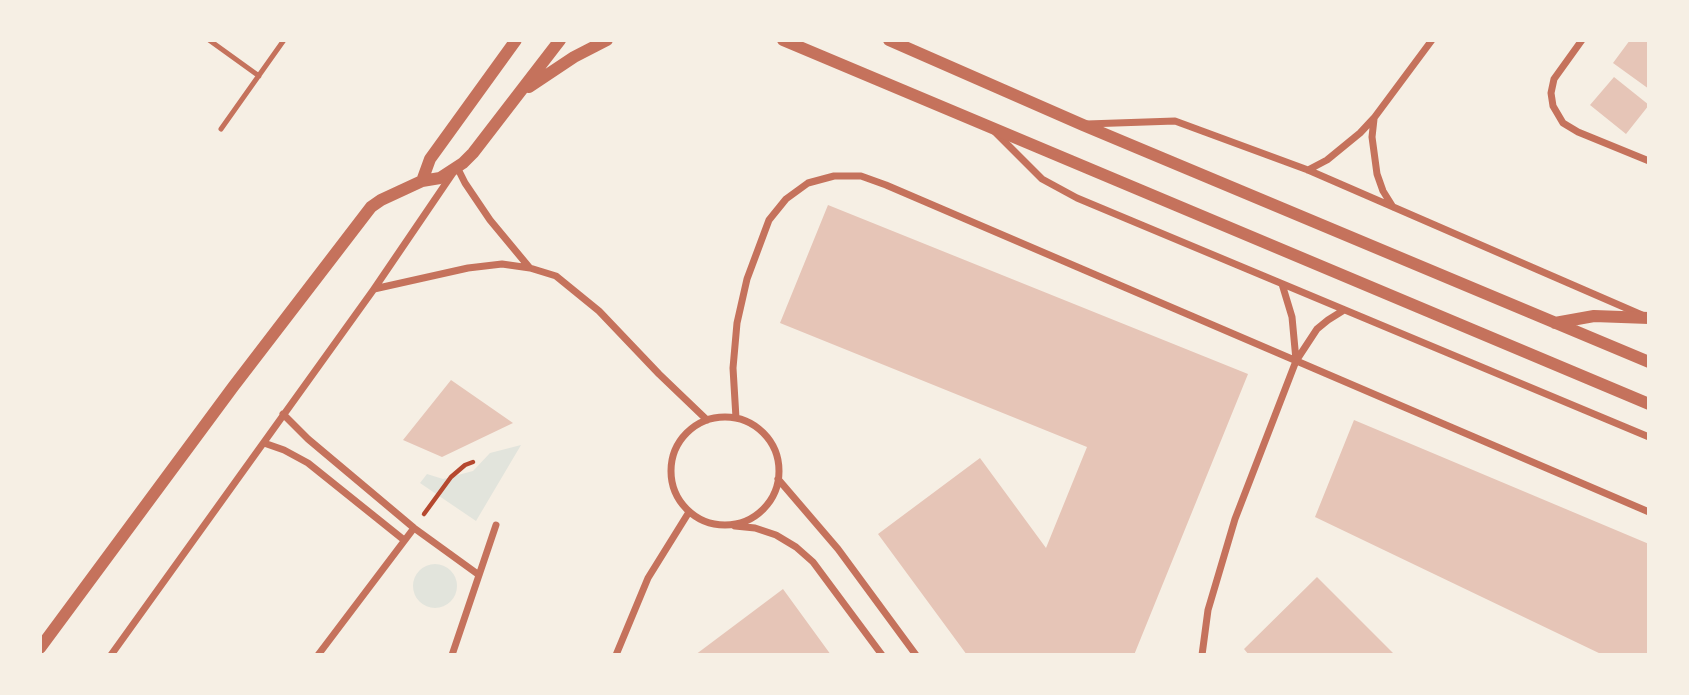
<!DOCTYPE html>
<style>
body{margin:0}
#map{position:relative;width:1689px;height:695px;overflow:hidden;background:#f6efe4;font-family:"Exo 2",sans-serif}
canvas{display:block}
.frame{position:absolute;inset:0;border:42px solid #f6efe4;pointer-events:none}
</style>
<div id="map">
<canvas width="1689" height="695"></canvas>
<div class="frame"></div>
</div>
<script>
const ctx = document.querySelector('canvas').getContext('2d');
ctx.lineJoin = 'round';
function fill(path, color) {
  ctx.fillStyle = color;
  ctx.fill(path, 'evenodd');
}
function poly(rows) {
  const path = new Path2D();
  for (const r of rows) {
    if (r.length === 3) {
      path.moveTo(r[0] + r[2], r[1]);
      path.arc(r[0], r[1], r[2], 0, 2 * Math.PI);
      continue;
    }
    path.moveTo(r[0], r[1]);
    for (let i = 2; i < r.length; i += 2) path.lineTo(r[i], r[i + 1]);
  }
  return path;
}
function trace(path, color, width, dash) {
  ctx.strokeStyle = color;
  ctx.lineWidth = width;
  ctx.lineCap = dash ? 'butt' : 'round';
  ctx.setLineDash(dash || []);
  ctx.stroke(path);
}
const green = poly([
 [521,445,476,521,420,483,427,474,443,479,473,471,490,453],
 [435,586,22]
]);
const building = poly([
 [1630,40,1649,40,1649,89,1613,63],
 [1614,77,1649,105,1626,134,1590,105],
 [828,205,1248,374,1134,655,967,655,878,534,980,458,1046,548,1087,447,780,323],
 [451,380,513,423,442,457,403,440],
 [1354,420,1649,544,1649,655,1603,655,1315,517],
 [1317,577,1395,655,1249,655,1244,649],
 [783,589,831,655,695,655]
]);
const path = poly([
 [424,514,451,477,465,465,473,462]
]);
const service = poly([
 [209,40,259,76],
 [221,129,284,40]
]);
const minor = poly([
 [1582,40,1554,79,1551,93,1553,106,1563,123,1578,132,1649,161],
 [1374,119,1372,137,1377,174,1383,191,1393,207],
 [1087,124,1175,121,1308,170,1642,315],
 [995,132,1042,179,1077,198,1649,437],
 [1308,170,1327,160,1360,133,1374,118,1432,40],
 [1282,284,1292,317,1296,360],
 [374,289,457,167,465,183,490,220,529,267],
 [283,414,308,439,414,528,479,575],
 [725,471,54],
 [736,418,733,368,737,323,747,279,769,220,786,199,808,183,834,176,861,176,886,185,1649,512],
 [264,443,284,450,308,463,404,540],
 [778,479,838,549,916,655],
 [735,526,755,528,776,535,796,547,813,562,882,655],
 [111,655,374,289,468,268,502,264,530,268,556,276,599,311,659,374,707,420],
 [318,655,414,528],
 [452,655,496,525],
 [616,655,648,578,689,512],
 [1202,655,1208,610,1235,519,1296,361,1317,329,1328,320,1344,310]
]);
const tertiary = poly([
 [783,40,1649,404],
 [889,40,1083,125,1649,362],
 [529,87,574,57,607,40],
 [422,181,430,159,516,40],
 [1555,323,1594,316,1649,318],
 [40,648,233,387,371,207,381,200,422,181,440,178,463,163,473,153,560,40]
]);
fill(green, '#e2e4dc');
fill(building, '#e6c5b7');
trace(path, '#b5482f', 4.5);
trace(service, '#c5725c', 5);
trace(minor, '#c5725c', 7);
trace(tertiary, '#c5725c', 12);
</script>
